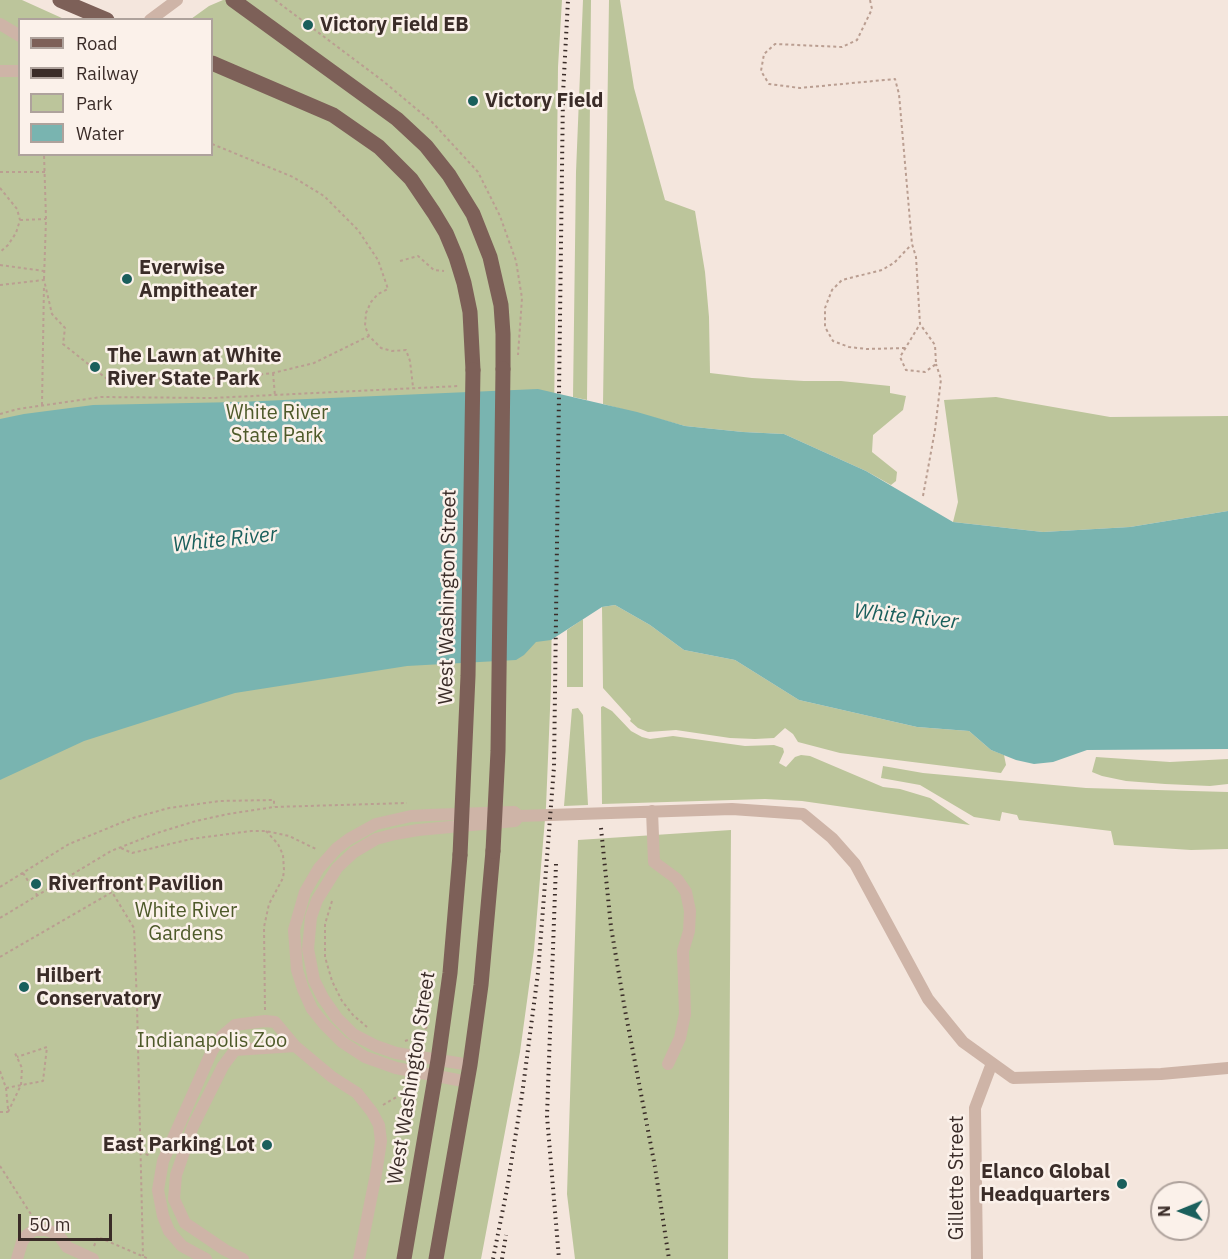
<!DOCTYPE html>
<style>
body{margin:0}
#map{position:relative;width:1228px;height:1259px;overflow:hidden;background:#f4e6dd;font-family:"IBM Plex Sans",sans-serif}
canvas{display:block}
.legend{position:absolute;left:18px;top:18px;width:195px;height:138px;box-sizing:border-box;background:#fbf1ea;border:2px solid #aea29c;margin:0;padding:8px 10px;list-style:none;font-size:18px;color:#3a2c28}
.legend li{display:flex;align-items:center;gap:12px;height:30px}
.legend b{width:30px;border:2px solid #aea29c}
.north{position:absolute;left:1150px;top:1181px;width:60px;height:60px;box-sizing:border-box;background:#fbf1ea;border:2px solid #aea29c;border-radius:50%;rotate:269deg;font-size:16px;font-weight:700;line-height:24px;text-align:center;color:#3a2c28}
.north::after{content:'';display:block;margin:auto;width:21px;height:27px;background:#1a5f5c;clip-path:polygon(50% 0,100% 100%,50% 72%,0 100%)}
.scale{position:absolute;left:18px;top:1214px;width:94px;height:27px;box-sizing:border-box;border:3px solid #3a2c28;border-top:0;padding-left:8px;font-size:18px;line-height:21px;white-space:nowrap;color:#3a2c28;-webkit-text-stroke:4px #fbf1ea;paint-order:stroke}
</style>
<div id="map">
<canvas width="1228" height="1259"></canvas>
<ul class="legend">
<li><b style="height:8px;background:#7d6058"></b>Road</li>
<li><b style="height:8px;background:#3a2c28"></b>Railway</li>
<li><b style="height:16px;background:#bcc59b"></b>Park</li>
<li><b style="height:16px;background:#79b4b0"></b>Water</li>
</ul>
<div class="north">N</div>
<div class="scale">50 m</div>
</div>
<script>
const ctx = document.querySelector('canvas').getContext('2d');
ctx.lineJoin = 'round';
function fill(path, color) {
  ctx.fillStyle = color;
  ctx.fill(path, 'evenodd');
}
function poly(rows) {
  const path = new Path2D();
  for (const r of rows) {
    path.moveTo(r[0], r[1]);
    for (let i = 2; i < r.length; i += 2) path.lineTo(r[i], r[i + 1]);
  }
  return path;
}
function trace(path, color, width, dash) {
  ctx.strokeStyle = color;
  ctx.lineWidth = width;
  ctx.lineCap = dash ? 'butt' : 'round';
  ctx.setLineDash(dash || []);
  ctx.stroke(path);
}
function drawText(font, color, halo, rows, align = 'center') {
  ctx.font = font + ' "IBM Plex Sans",sans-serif';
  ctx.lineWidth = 5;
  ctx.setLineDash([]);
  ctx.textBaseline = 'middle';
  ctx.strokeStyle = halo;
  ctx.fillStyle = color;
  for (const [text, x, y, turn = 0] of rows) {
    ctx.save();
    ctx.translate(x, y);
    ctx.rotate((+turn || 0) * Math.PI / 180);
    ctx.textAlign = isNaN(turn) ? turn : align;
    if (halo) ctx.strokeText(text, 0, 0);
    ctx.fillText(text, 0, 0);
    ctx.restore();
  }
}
const green = poly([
 [0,0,22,0,64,19,20,20,20,154,212,154,212,20,191,19,209,6,223,0,562,0,558,67,551,685,546,807,534,950,520,1052,481,1259,0,1259],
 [583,0,591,0,587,400,573,397,576,172],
 [609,0,620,0,634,88,665,200,695,211,705,272,709,317,710,373,752,378,804,381,841,381,890,386,890,393,906,396,903,410,873,435,872,452,897,472,896,481,891,485,866,471,784,434,743,432,685,426,603,404],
 [996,397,1110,417,1228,416,1228,511,1130,527,1043,532,953,522,958,502,944,400],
 [615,605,650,625,684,650,735,660,799,700,917,727,969,731,991,750,1004,755,1006,765,1001,773,840,753,798,742,793,734,785,728,774,738,755,739,730,738,676,730,648,732,638,728,630,721,631,719,603,688,602,607],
 [583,619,583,687,567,687,567,630],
 [603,706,612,711,631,731,642,737,650,739,673,736,745,746,774,745,783,748,784,752,779,763,786,767,795,757,801,755,810,756,883,787,900,789,930,798,970,825,802,801,765,799,602,804,601,707],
 [578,708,583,715,588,805,564,806,572,709],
 [1096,757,1170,762,1228,759,1228,784,1210,786,1165,784,1126,781,1102,776,1092,772],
 [883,766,923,773,1086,788,1228,792,1228,849,1191,850,1114,845,1111,831,1019,820,1017,815,1002,812,1000,821,974,817,920,785,881,778],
 [731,830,728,1259,575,1259,567,1194,578,840]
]);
const water = poly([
 [538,389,637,412,685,426,743,432,784,434,866,471,953,522,1043,532,1130,527,1228,511,1228,749,1087,750,1053,762,1034,764,1016,760,991,750,969,731,917,727,799,700,735,660,684,650,650,625,615,605,602,607,551,640,536,642,524,655,516,660,407,666,235,693,84,741,0,780,0,419,24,414,93,405,238,402]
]);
const path = poly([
 [275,0,383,81,432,122,478,172,500,216,516,261,522,298,518,355],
 [870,0,872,9,857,40,842,47,775,44,764,54,761,71,769,84,800,88,895,79,899,94,912,244,916,257,920,324,935,345,936,364,925,372,906,370,900,357,920,324],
 [212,144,293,177,324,196,358,230,378,260,388,289,378,294,371,302,366,313,365,326,369,336,381,348,392,351,406,350,410,361,413,387],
 [0,172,45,172],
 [0,188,17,209,20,220,16,233,8,245,0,252],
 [20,220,46,219],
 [400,261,418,256,434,270,444,271],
 [0,265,44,271],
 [44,279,46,219,44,154],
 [0,285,44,280,52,314,65,328,63,344,107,379,233,378,273,373,314,363,369,336],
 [905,348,867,349,849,347,833,341,825,327,825,308,832,290,842,280,882,270,894,263,911,245],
 [273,373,275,396],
 [42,405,44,285],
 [0,414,18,409,101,397,212,398,459,386],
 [923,496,935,430,941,379,936,364],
 [121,848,132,853,191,839,251,831,266,831,289,836,318,850],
 [23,873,37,895],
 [0,887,69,844,133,818,169,808,220,801,274,800,274,807],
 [332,901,325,924,325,957,332,981,342,1001,353,1015,367,1027],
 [0,918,111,851,157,833,196,821,228,814,274,807,407,803],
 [0,957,112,892,134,928,137,1004,143,1256],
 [265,1010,264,927,269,904,283,878,284,870,283,855,278,844,266,831],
 [405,1041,417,1037,428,1026],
 [0,1071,6,1088,8,1109],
 [6,1088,43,1081,47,1047,17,1057],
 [383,1105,412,1088],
 [0,1112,8,1112],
 [8,1112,21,1085,22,1068,14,1051],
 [140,1152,151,1156],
 [0,1166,34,1219],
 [94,1246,98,1237,149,1259]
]);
const minor = poly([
 [150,20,177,0],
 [0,24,20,36],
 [0,71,20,71],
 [652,811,654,862,677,879,686,892,690,911,689,931,683,951,685,1014,680,1038,668,1064],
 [470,1065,396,1053,376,1046,353,1034,337,1018,323,998,314,980,308,949,311,917,317,900,337,868,354,852,376,839,395,834,418,830,515,821,519,816],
 [468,1082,396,1068,365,1057,342,1042,324,1024,312,1009,303,989,297,970,294,930,305,892,319,868,337,848,349,839,376,824,411,816,429,815,514,812,519,816,732,809,803,814,832,838,855,864,928,999,963,1042,1013,1078,1161,1074,1228,1068],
 [17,1259,22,1242,27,1235,34,1230,46,1230,58,1234,67,1247,93,1259],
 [206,1259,182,1246,169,1231,163,1216,158,1190,163,1161,212,1051,222,1036,235,1025,265,1021,275,1022,295,1046,332,1077,357,1093,372,1112,379,1125,381,1141,376,1174,359,1259],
 [243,1259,225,1250,185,1223,174,1199,176,1175,193,1126,223,1066,235,1050,295,1046],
 [977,1259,975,1108,992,1063]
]);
const major = poly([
 [60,0,107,20],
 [233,0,397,119,426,146,449,175,473,214,490,257,501,305,503,334,503,369],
 [212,63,333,115,379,147,411,179,434,213,446,233,456,257,464,283,470,312,473,370],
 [404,1259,438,1060,450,973,460,855],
 [436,1259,470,1065,481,985,493,851]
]);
const rail = poly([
 [601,828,611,927,625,1010,655,1167,669,1259],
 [556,864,547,1116,559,1259],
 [493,1259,507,1189,522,1095,538,973,554,767,563,94,568,0],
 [502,1259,506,1235]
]);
const majorBridge = poly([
 [493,851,498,751,503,369],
 [460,855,468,676,473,370]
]);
const markers = [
 [308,25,6,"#1a5f5c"],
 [473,101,6,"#1a5f5c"],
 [127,279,6,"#1a5f5c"],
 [95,367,6,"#1a5f5c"],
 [36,884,6,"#1a5f5c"],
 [24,987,6,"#1a5f5c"],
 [267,1145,6,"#1a5f5c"],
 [1122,1184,6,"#1a5f5c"]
];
const poiNames = [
 ["Victory Field EB",320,25],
 ["Victory Field",485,101],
 ["Everwise",139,268],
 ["Ampitheater",139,291],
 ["The Lawn at White",107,356],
 ["River State Park",107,379],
 ["Riverfront Pavilion",48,884],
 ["Hilbert",36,976],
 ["Conservatory",36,999],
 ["East Parking Lot",255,1145,"right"],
 ["Elanco Global",1110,1172,"right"],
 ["Headquarters",1110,1195,"right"]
];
const parkNames = [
 ["White River",277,413],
 ["State Park",277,436],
 ["White River",186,911],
 ["Gardens",186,934],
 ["Indianapolis Zoo",212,1041]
];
const streetNames = [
 ["West Washington Street",448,597,-89],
 ["West Washington Street",412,1078,-81],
 ["Gillette Street",957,1178,-90]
];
const waterNames = [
 ["White River",225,540,-6],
 ["White River",906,617,6]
];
fill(green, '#bcc59b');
fill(water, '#79b4b0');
trace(path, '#ba9e91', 2, [3, 3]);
trace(minor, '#ceb4a7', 12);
trace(major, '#7d6058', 15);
trace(rail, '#3a2c28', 4, [1.5, 4.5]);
trace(majorBridge, '#7d6058', 15);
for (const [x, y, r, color] of markers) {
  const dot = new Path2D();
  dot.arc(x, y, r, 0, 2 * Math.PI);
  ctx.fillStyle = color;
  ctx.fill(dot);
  trace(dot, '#fbf1ea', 2);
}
drawText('bold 20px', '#3a2c28', '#fbf1ea', poiNames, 'left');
drawText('20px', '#4e5a2a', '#fbf1ea', parkNames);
drawText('20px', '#3a2c28', '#fbf1ea', streetNames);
drawText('italic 21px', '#1a5f5c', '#fbf1ea', waterNames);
</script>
